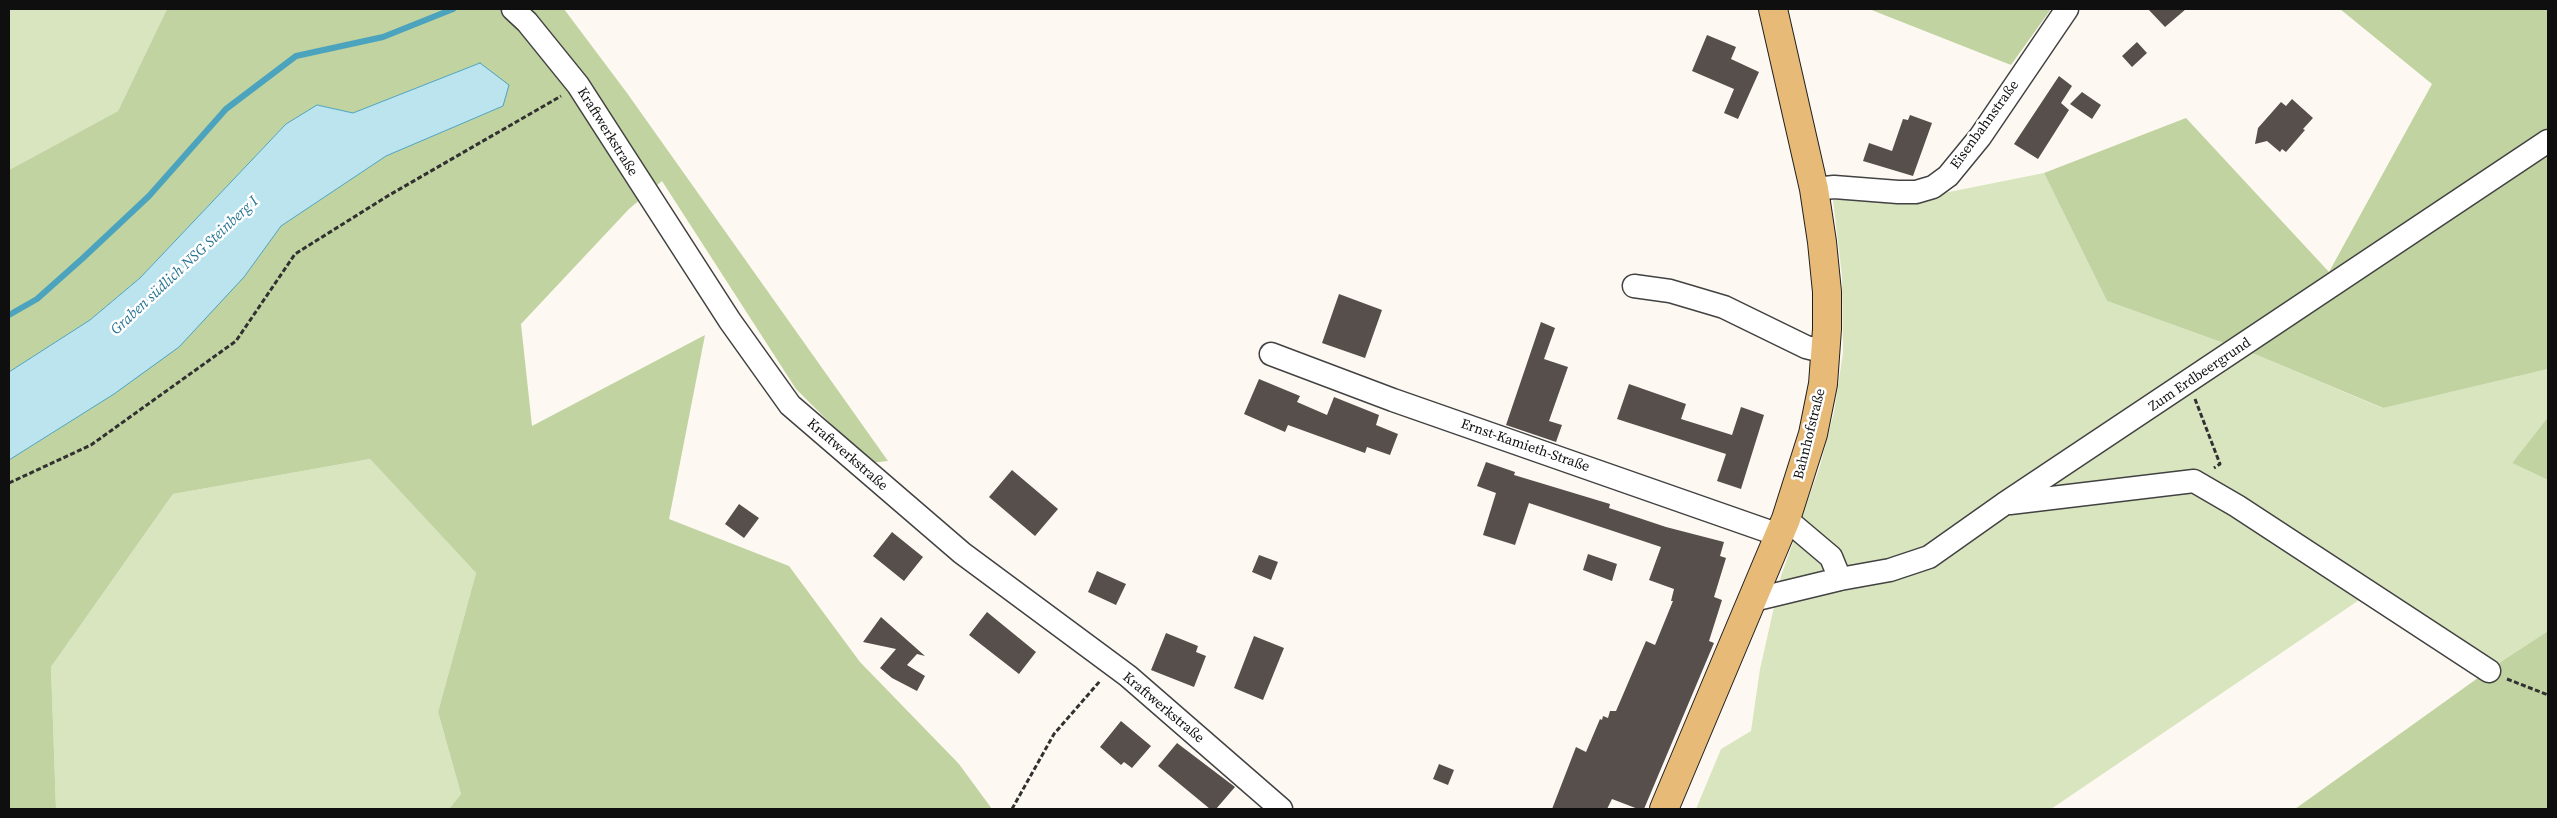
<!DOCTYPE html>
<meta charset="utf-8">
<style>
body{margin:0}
#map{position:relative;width:2557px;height:818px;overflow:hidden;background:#fdf9f2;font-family:"Source Serif 4",serif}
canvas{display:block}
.frame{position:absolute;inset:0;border:10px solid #0f0f0f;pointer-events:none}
</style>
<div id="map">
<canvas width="2557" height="818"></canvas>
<div class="frame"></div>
</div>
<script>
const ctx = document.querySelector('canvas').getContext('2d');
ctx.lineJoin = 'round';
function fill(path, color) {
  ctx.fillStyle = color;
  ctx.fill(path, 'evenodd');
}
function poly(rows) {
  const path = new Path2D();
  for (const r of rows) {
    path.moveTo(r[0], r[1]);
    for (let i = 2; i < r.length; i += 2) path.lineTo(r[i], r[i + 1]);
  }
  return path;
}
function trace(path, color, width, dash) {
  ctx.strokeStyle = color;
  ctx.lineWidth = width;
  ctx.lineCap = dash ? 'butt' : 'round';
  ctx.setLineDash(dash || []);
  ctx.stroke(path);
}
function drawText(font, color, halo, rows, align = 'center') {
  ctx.font = font + ' "Source Serif 4",serif';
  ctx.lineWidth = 5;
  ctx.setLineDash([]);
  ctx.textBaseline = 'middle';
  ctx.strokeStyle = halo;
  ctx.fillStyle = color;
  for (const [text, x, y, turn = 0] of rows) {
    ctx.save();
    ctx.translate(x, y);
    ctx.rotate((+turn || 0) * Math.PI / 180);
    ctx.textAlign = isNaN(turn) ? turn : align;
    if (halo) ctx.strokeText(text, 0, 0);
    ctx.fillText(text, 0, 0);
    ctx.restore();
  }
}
const green = poly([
 [9,9,167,9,118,111,9,170],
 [2044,173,2107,301,2257,355,2382,408,2548,369,2548,417,2512,463,2548,480,2548,631,2496,665,2374,590,2051,809,1696,809,1721,749,1751,731,1760,669,1781,576,1820,466,1834,412,1843,353,1842,276,1833,200,1934,195],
 [370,459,476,573,438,712,461,794,449,809,56,809,51,667,173,494]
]);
const forest = poly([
 [167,9,564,9,627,93,888,461,870,463,796,389,662,181,629,209,521,324,532,426,705,335,669,519,789,566,860,662,959,764,992,809,449,809,461,794,438,712,476,573,370,459,173,494,51,667,56,809,9,809,9,460,114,394,244,277,281,226,386,156,503,106,480,63,353,113,317,105,286,124,140,278,90,320,9,372,9,170,118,111],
 [1869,9,2051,9,2011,65],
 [2340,9,2548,9,2548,369,2383,408,2257,355,2107,301,2044,173,2186,118,2329,272,2432,84],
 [2548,417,2548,480,2512,463],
 [2548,631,2548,809,2295,809,2496,665]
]);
const water = poly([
 [480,63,509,85,503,106,386,156,281,226,244,277,179,347,114,394,9,460,9,372,90,320,140,278,286,124,317,105,353,113,480,63]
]);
const stream = poly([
 [9,315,37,299,83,258,149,196,226,109,296,56,383,37,453,9]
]);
const building = poly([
 [2148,9,2186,9,2165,27],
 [1707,35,1736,47,1731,59,1759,72,1738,119,1724,113,1734,89,1692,71],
 [2137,42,2147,53,2132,67,2122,56],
 [2059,76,2072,86,2061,103,2069,110,2038,159,2014,144],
 [2082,92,2101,105,2092,119,2070,104],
 [2292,99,2313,118,2303,129,2305,130,2286,152,2282,149,2280,152,2267,141,2255,144,2258,128,2281,102,2286,106],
 [1910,115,1932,123,1913,176,1863,161,1869,143,1892,151,1903,119,1908,120],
 [1339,294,1382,310,1365,358,1322,343],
 [1541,322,1555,328,1544,359,1568,367,1549,421,1562,425,1556,442,1506,425],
 [1259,379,1300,396,1297,402,1327,415,1334,397,1379,415,1376,425,1398,434,1390,455,1367,447,1365,453,1288,425,1285,432,1244,414],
 [1629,384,1686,404,1681,419,1732,435,1741,407,1764,415,1741,489,1717,481,1726,454,1617,419],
 [1486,462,1515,472,1514,475,1610,504,1609,508,1666,527,1724,542,1720,556,1726,558,1714,597,1722,600,1709,641,1714,643,1644,809,1638,809,1612,799,1607,809,1552,809,1576,747,1586,752,1600,719,1602,720,1603,716,1608,718,1610,711,1616,711,1646,641,1655,645,1673,601,1671,601,1674,589,1649,580,1661,547,1529,503,1515,545,1483,535,1496,493,1477,486],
 [1012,470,1058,509,1035,536,989,497],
 [739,504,759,518,744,538,725,524],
 [892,532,923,557,904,581,873,556],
 [1588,554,1617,564,1612,581,1583,570],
 [1259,555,1278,562,1271,580,1252,572],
 [1097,571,1126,584,1116,605,1088,592],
 [987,612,1036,652,1019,674,969,635],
 [881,617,925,656,917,654,907,665,925,676,917,691,892,678,880,668,896,649,863,642],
 [1166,633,1198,646,1196,652,1206,656,1194,687,1151,670],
 [1254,636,1284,648,1263,700,1234,688],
 [1121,721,1151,746,1132,768,1124,762,1121,765,1100,747],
 [1177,743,1235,787,1216,809,1210,809,1158,766],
 [1439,764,1454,770,1448,785,1433,779]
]);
const path = poly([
 [2195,399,2220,464,2214,468],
 [9,483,91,445,236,341,295,254,386,197,561,96],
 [2507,679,2548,695],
 [1012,809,1054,734,1100,681]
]);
const minor = poly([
 [513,9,527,22,578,85,730,321,790,405,962,553,1128,676,1281,809],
 [1814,189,1834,187,1898,192,1916,192,1933,187,1948,176,1980,137,2067,9],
 [1634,286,1670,291,1724,307,1806,347,1826,352],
 [1271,354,1393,400,1779,535],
 [2010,503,2194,481,2237,506,2489,671],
 [1786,519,1831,557,1840,579],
 [1753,600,1840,579,1890,570,1929,557,2004,504,2548,141]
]);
const major = poly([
 [1664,809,1786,519,1813,434,1823,384,1827,329,1827,292,1822,242,1814,189,1773,9]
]);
const streetNames = [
 ["Eisenbahnstraße",1985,125,-54],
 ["Kraftwerkstraße",607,132,58],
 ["Zum Erdbeergrund",2200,375,-34],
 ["Bahnhofstraße",1810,434,-76],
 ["Ernst-Kamieth-Straße",1525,446,19],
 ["Kraftwerkstraße",847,455,41],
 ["Kraftwerkstraße",1163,708,40]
];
const waterNames = [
 ["Graben südlich NSG Steinberg I",185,266,-43]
];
fill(green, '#d9e5bf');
fill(forest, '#c0d3a0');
fill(water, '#bce4ef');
trace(water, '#4ca3be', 1);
trace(stream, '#4ca3be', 6);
fill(building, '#564f4c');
trace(minor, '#424242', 25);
trace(major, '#202020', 30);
trace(path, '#313131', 3, [5, 2.5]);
trace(minor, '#fff', 22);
trace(major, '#e8ba77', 28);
drawText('14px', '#0f0f0f', '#fff', streetNames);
drawText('italic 15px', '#267592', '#fff', waterNames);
</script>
